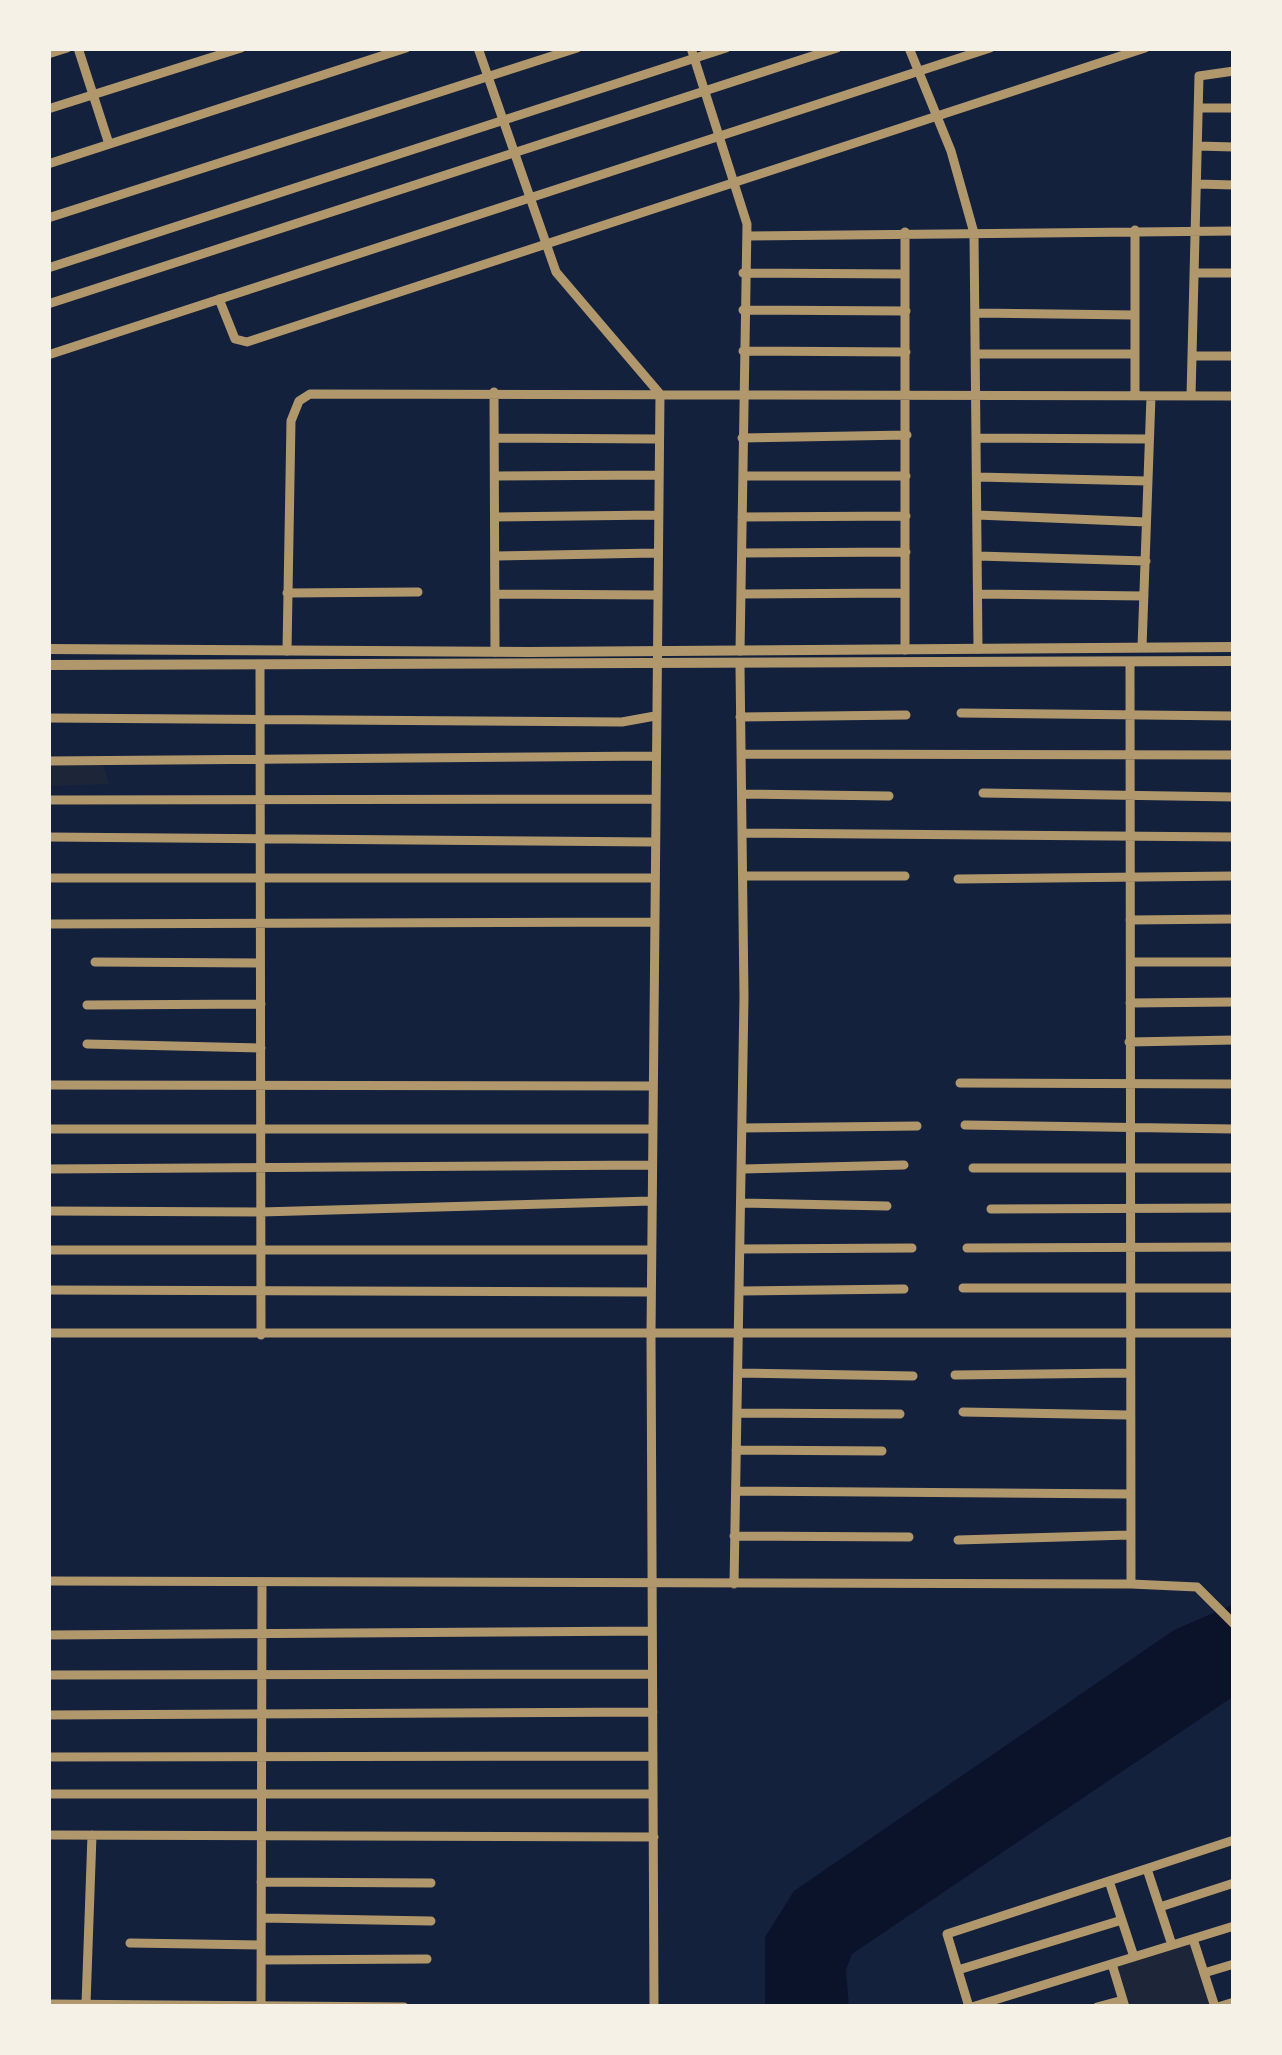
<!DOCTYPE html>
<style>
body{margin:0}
#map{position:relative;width:1282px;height:2055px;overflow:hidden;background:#14213d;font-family:"Archivo Narrow",sans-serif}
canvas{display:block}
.frame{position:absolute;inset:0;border:51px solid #f6f1e7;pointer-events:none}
</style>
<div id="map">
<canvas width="1282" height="2055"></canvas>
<div class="frame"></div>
</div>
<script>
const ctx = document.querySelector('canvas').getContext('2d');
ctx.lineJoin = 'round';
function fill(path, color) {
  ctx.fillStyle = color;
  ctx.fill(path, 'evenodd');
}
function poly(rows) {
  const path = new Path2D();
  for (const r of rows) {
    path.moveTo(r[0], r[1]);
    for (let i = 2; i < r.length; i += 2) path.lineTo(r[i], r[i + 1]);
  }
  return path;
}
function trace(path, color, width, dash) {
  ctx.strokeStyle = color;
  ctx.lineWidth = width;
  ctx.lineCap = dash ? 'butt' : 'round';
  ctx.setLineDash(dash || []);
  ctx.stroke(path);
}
const green = poly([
 [48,761,102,761,109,784,48,786],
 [1191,1944,1211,2006,1127,2007,1114,1968]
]);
const water = poly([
 [1234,1604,1234,1696,852,1954,846,1970,849,2007,765,2007,765,1937,794,1891,1174,1630]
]);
const minor = poly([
 [78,48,109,144],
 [478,48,556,272,660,394,651,1334,654,2007],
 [691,48,747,224,740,651],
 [909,48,951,151,974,233,978,649],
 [48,54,67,48],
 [1199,108,1234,108],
 [48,109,241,48],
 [1198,146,1234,147],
 [48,164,406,48],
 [1197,184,1234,185],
 [48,218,577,48],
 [748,236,1234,231],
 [48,268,726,48],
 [743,273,905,274],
 [1194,273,1234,273],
 [219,299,235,339,247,342,1145,48],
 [48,304,837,48],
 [743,310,906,311],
 [976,313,1134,315],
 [743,351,906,352],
 [976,354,1134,354],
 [48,355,990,48],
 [1192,356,1234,356],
 [494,392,495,652],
 [1135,395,1135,230],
 [1191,396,1199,76,1234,71],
 [494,438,658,439],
 [742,438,907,435],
 [976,438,1149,439],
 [495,476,657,475],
 [743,476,906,476],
 [977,477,1148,481],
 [977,515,1146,522],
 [496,517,656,515],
 [742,517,906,516],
 [742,553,906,552],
 [496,556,655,553],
 [978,556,1146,561],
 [287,593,418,592],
 [496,594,655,595],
 [741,594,905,593],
 [978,594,1144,596],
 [1142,647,1151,396],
 [905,650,905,232],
 [287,651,291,421,299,401,310,394,1234,396],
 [260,666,261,1335],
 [961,713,1234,716],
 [740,717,906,715],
 [48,718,622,722,655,716],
 [741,754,1234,755],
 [48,761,654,756],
 [983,793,1234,797],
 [742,794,889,796],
 [48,800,654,799],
 [742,833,1234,837],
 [48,837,654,842],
 [744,876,905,876],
 [48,878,653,878],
 [958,879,1234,876],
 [1130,920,1234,919],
 [48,924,653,922],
 [95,962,260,963],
 [1131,962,1234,962],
 [1130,1003,1234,1002],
 [87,1005,261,1004],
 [1129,1042,1234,1040],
 [87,1044,261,1048],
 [960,1083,1234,1084],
 [48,1085,653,1086],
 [965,1125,1234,1129],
 [742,1128,917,1126],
 [48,1129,652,1129],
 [973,1168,1234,1168],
 [48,1169,652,1165],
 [743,1169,904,1165],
 [742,1203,887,1206],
 [991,1209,1234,1208],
 [48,1211,261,1212,651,1201],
 [967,1248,1234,1247],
 [741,1249,912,1248],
 [48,1250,651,1250],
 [963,1288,1234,1288],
 [48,1290,651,1292],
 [741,1291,904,1289],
 [48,1333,1234,1333],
 [739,1373,913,1376],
 [955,1375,1127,1373],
 [963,1412,1128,1415],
 [738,1413,900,1414],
 [736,1450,882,1451],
 [736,1491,1130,1494],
 [734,1536,909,1537],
 [958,1540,1129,1535],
 [48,1581,1131,1584,1130,662],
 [734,1584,744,997,740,666],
 [1131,1584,1197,1587,1234,1624],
 [48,1635,652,1631],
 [48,1675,652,1674],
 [48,1715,653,1712],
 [48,1757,653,1756],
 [48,1794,653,1794],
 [48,1835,654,1837],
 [1147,1869,1172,1945],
 [1109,1881,1134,1957],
 [261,1882,431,1883],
 [1160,1907,1234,1883],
 [262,1918,431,1921],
 [1193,1939,1215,2007],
 [130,1943,261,1945],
 [261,1960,427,1959],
 [1112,1964,1125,2007],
 [958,1970,1122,1920],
 [1204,1973,1234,1964],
 [48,2004,404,2007],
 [86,2004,92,1835],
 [261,2007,262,1584],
 [969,2007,947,1934,1234,1840],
 [972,2007,1234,1926],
 [1097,2007,1123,2000],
 [1218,2007,1234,2002]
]);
const tertiary = poly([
 [48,649,529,652,1234,647],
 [48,665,1234,661]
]);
fill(green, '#1d2539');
fill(water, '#0b132b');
trace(minor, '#b1986c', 9);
trace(tertiary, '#b1986c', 10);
</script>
